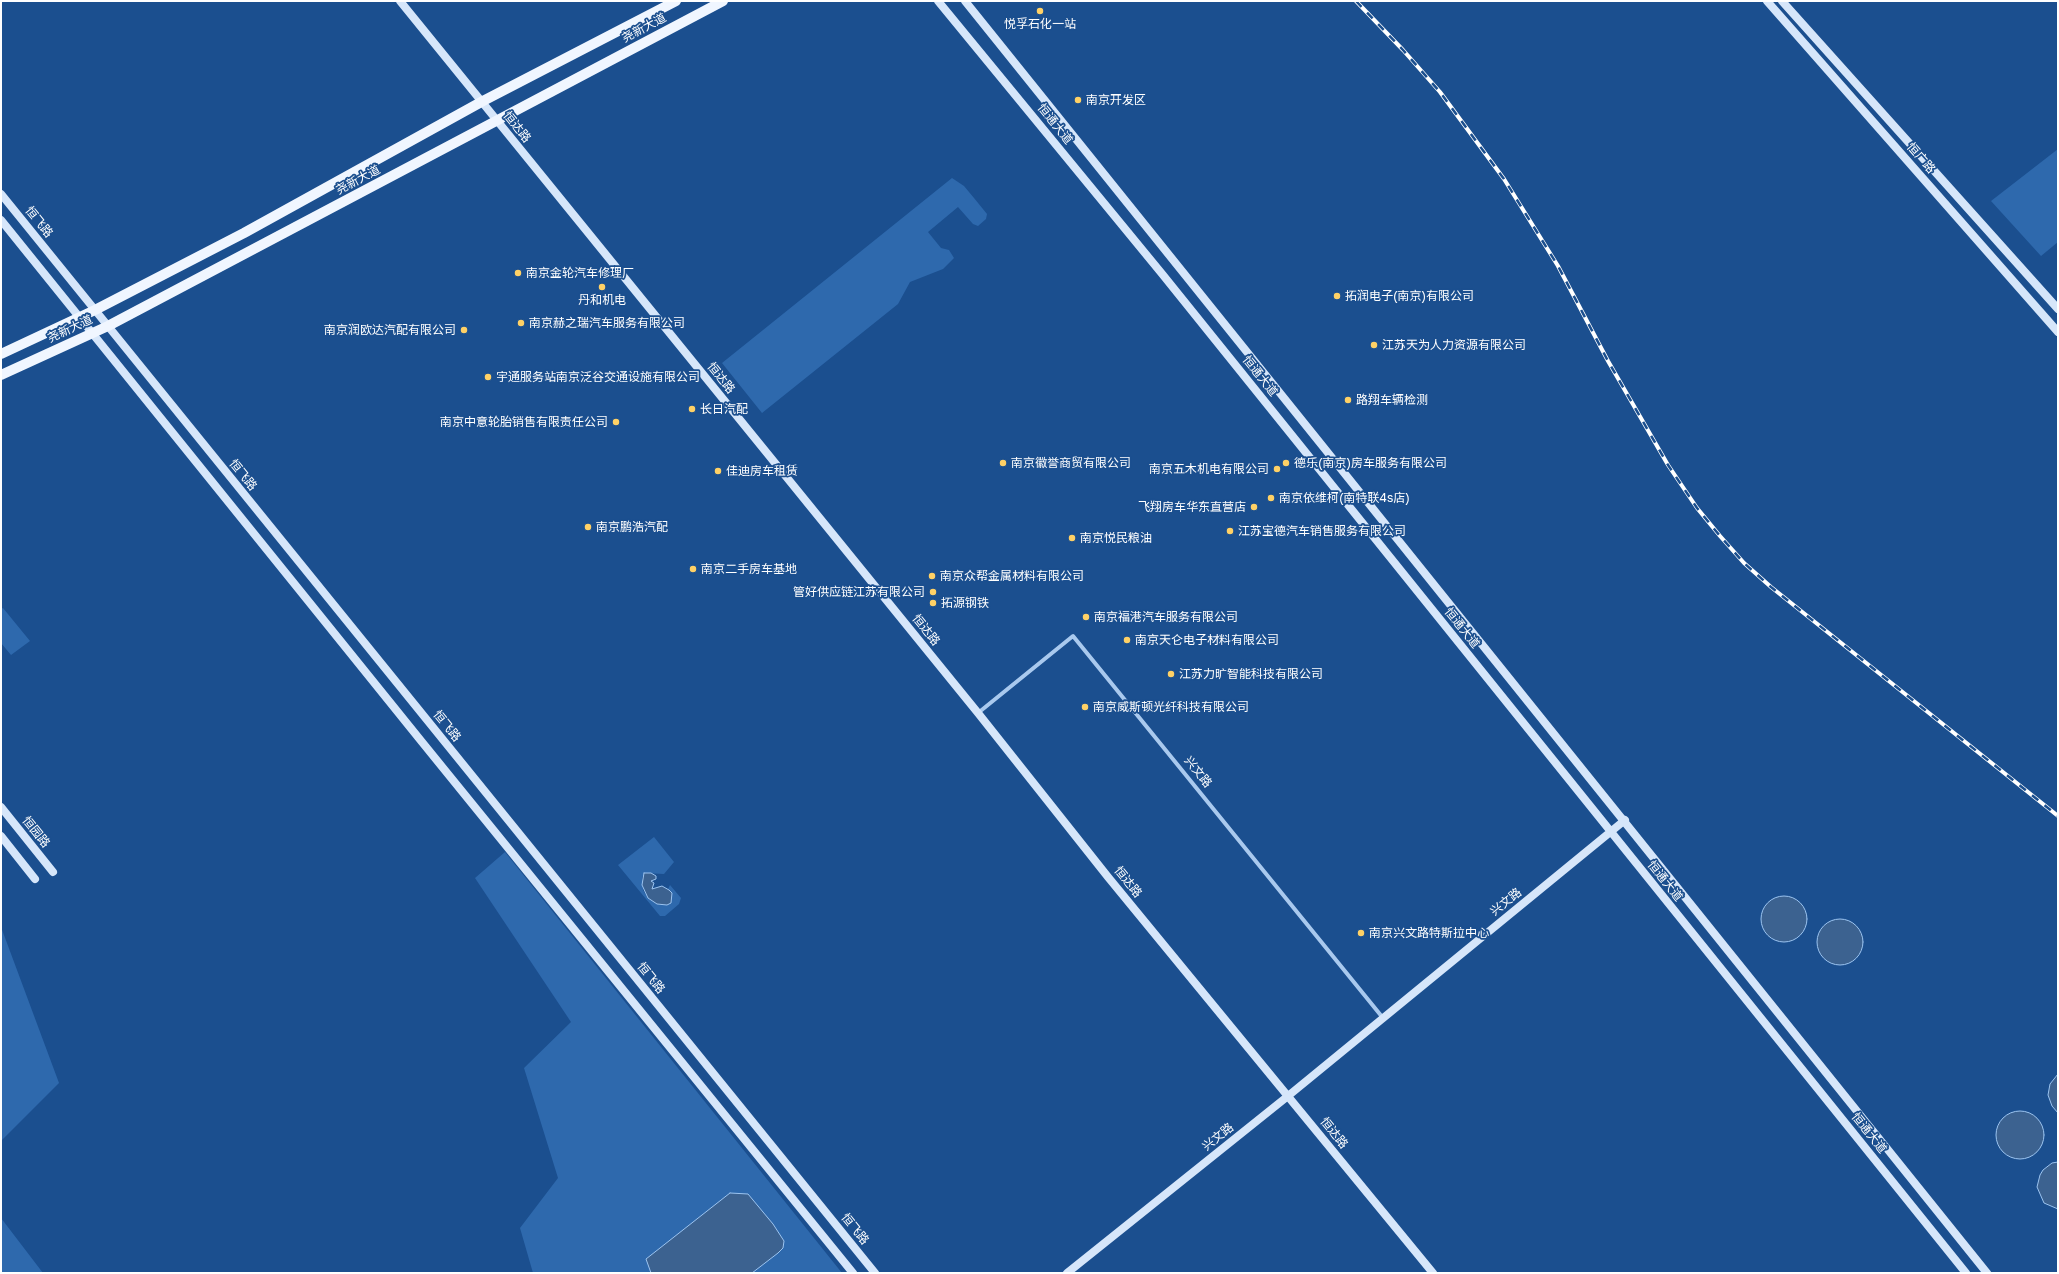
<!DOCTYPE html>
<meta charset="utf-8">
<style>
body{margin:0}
#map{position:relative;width:2059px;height:1274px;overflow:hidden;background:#1b4f8f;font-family:"Golos Text",sans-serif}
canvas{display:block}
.frame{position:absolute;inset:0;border:2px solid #fff;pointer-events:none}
</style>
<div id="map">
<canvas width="2059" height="1274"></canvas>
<div class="frame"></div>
</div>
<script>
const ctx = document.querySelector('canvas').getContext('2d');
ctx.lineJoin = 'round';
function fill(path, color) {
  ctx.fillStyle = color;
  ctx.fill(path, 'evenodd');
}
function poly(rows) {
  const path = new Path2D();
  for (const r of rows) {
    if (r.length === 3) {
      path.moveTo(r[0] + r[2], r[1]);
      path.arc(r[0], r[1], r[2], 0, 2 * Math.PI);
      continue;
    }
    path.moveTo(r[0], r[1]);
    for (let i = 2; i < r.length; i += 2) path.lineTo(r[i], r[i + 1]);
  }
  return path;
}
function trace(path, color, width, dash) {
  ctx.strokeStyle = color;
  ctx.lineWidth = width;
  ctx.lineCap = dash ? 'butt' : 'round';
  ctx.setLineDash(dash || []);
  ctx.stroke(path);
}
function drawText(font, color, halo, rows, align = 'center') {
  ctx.font = font + ' "Golos Text","Noto Sans SC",sans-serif';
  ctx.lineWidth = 3.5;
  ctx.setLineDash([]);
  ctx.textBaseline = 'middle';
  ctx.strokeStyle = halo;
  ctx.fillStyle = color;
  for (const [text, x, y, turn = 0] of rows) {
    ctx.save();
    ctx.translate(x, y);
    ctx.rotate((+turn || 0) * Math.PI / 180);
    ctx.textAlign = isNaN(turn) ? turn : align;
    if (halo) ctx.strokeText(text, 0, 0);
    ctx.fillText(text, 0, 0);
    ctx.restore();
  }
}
const green = poly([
 [2058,149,2058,242,2041,256,1991,201],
 [952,178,964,186,974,198,987,214,986,219,978,226,973,224,958,207,928,232,941,248,949,250,954,258,943,269,910,282,898,304,762,413,722,363],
 [3,608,30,641,11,655,1,643,1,609],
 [654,837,674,862,664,874,644,873,642,878,643,890,648,898,657,904,663,905,672,893,668,889,670,885,681,898,679,904,665,916,660,916,618,865],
 [505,852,842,1273,533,1273,520,1228,558,1178,524,1068,571,1022,475,878],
 [1,927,59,1083,1,1141],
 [1,1218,43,1273,1,1273]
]);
const water = poly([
 [644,873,651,873,656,876,656,879,651,881,654,883,652,889,662,886,669,890,672,893,671,903,667,905,657,904,648,898,642,885,644,873],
 [1784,919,23],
 [1840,942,23],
 [2058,1074,2058,1113,2052,1106,2048,1095,2050,1084,2058,1074],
 [2020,1135,24],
 [2058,1162,2058,1209,2044,1203,2037,1187,2040,1175,2043,1170,2052,1163,2058,1162],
 [730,1193,748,1194,773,1224,784,1241,783,1248,778,1253,752,1273,651,1273,646,1259,730,1193]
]);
const street = poly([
 [978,713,1073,636,1383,1018]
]);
const secondary = poly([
 [400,1,978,713,1108,877,1433,1273],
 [938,1,1163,275,1966,1273],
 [965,1,1987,1273],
 [1767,1,2058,332],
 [1782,1,2058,309],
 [1,194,875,1273],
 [1,220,422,742,853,1273],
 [1,807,53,872],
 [1,836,35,879],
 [1067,1273,1288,1096,1625,820]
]);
const primary = poly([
 [1,354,95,310,244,233,483,101,676,1],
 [1,375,108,326,723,1]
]);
const rail = poly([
 [1356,1,1403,50,1440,92,1504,179,1558,266,1608,361,1668,465,1697,508,1720,536,1744,563,1771,587,2058,816]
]);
const markers = [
 [1040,11,4,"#ffd166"],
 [1078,100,4,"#ffd166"],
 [518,273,4,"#ffd166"],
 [602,287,4,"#ffd166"],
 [1337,296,4,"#ffd166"],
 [521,323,4,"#ffd166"],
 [464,330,4,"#ffd166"],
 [1374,345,4,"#ffd166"],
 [488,377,4,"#ffd166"],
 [1348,400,4,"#ffd166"],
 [692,409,4,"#ffd166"],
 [616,422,4,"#ffd166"],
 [1003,463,4,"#ffd166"],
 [1286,463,4,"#ffd166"],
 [1277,469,4,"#ffd166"],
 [718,471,4,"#ffd166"],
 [1271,498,4,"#ffd166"],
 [1254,507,4,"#ffd166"],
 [588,527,4,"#ffd166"],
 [1230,531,4,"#ffd166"],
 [1072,538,4,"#ffd166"],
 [693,569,4,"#ffd166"],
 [932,576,4,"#ffd166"],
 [933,592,4,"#ffd166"],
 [933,603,4,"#ffd166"],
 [1086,617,4,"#ffd166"],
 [1127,640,4,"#ffd166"],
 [1171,674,4,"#ffd166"],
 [1085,707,4,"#ffd166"],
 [1361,933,4,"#ffd166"]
];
const poiNames = [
 ["悦孚石化一站",1040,24,"center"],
 ["南京开发区",1086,100],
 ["南京金轮汽车修理厂",526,273],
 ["拓润电子(南京)有限公司",1345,296],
 ["丹和机电",602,300,"center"],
 ["南京赫之瑞汽车服务有限公司",529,323],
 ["南京润欧达汽配有限公司",456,330,"right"],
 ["江苏天为人力资源有限公司",1382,345],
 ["宇通服务站南京泛谷交通设施有限公司",496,377],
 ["路翔车辆检测",1356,400],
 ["长日汽配",700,409],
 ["南京中意轮胎销售有限责任公司",608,422,"right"],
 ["南京徽誉商贸有限公司",1011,463],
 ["德乐(南京)房车服务有限公司",1294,463],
 ["南京五木机电有限公司",1269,469,"right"],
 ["佳迪房车租赁",726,471],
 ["南京依维柯(南特联4s店)",1279,498],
 ["飞翔房车华东直营店",1246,507,"right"],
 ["南京鹏浩汽配",596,527],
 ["江苏宝德汽车销售服务有限公司",1238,531],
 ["南京悦民粮油",1080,538],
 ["南京二手房车基地",701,569],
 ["南京众帮金属材料有限公司",940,576],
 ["管好供应链江苏有限公司",925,592,"right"],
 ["拓源钢铁",941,603],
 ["南京福港汽车服务有限公司",1094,617],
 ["南京天仑电子材料有限公司",1135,640],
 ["江苏力旷智能科技有限公司",1179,674],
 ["南京威斯顿光纤科技有限公司",1093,707],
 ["南京兴文路特斯拉中心",1369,933]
];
const streetNames = [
 ["尧新大道",644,28,-28],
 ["恒通大道",1055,124,51],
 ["恒达路",517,127,51],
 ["恒广路",1921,158,49],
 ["尧新大道",358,180,-28],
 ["恒飞路",39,222,51],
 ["尧新大道",70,329,-25],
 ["恒通大道",1260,376,51],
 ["恒达路",721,378,51],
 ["恒飞路",243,475,51],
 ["恒通大道",1462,628,51],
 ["恒达路",926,630,51],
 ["恒飞路",447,726,51],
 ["兴文路",1198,772,51],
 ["恒园路",36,832,51],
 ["恒通大道",1665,881,51],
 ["恒达路",1128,882,51],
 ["兴文路",1506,902,-39],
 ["恒飞路",651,978,51],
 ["恒达路",1334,1133,51],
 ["恒通大道",1869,1133,51],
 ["兴文路",1218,1137,-39],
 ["恒飞路",855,1229,51]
];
fill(green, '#2e69ad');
fill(water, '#3c6290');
trace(water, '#9cc4f0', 1);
trace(street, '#a9c9ee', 4);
trace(secondary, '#d6e6fa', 8);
trace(primary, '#f0f6ff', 10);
trace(rail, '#fff', 4);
trace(rail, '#1b4f8f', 2.5, [8]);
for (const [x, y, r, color] of markers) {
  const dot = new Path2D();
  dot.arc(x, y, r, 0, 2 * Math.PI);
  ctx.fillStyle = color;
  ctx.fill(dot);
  trace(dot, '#1b4f8f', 1.5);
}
drawText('12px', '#fff', '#1b4f8f', poiNames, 'left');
drawText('12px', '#fff', '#1b4f8f', streetNames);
</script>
